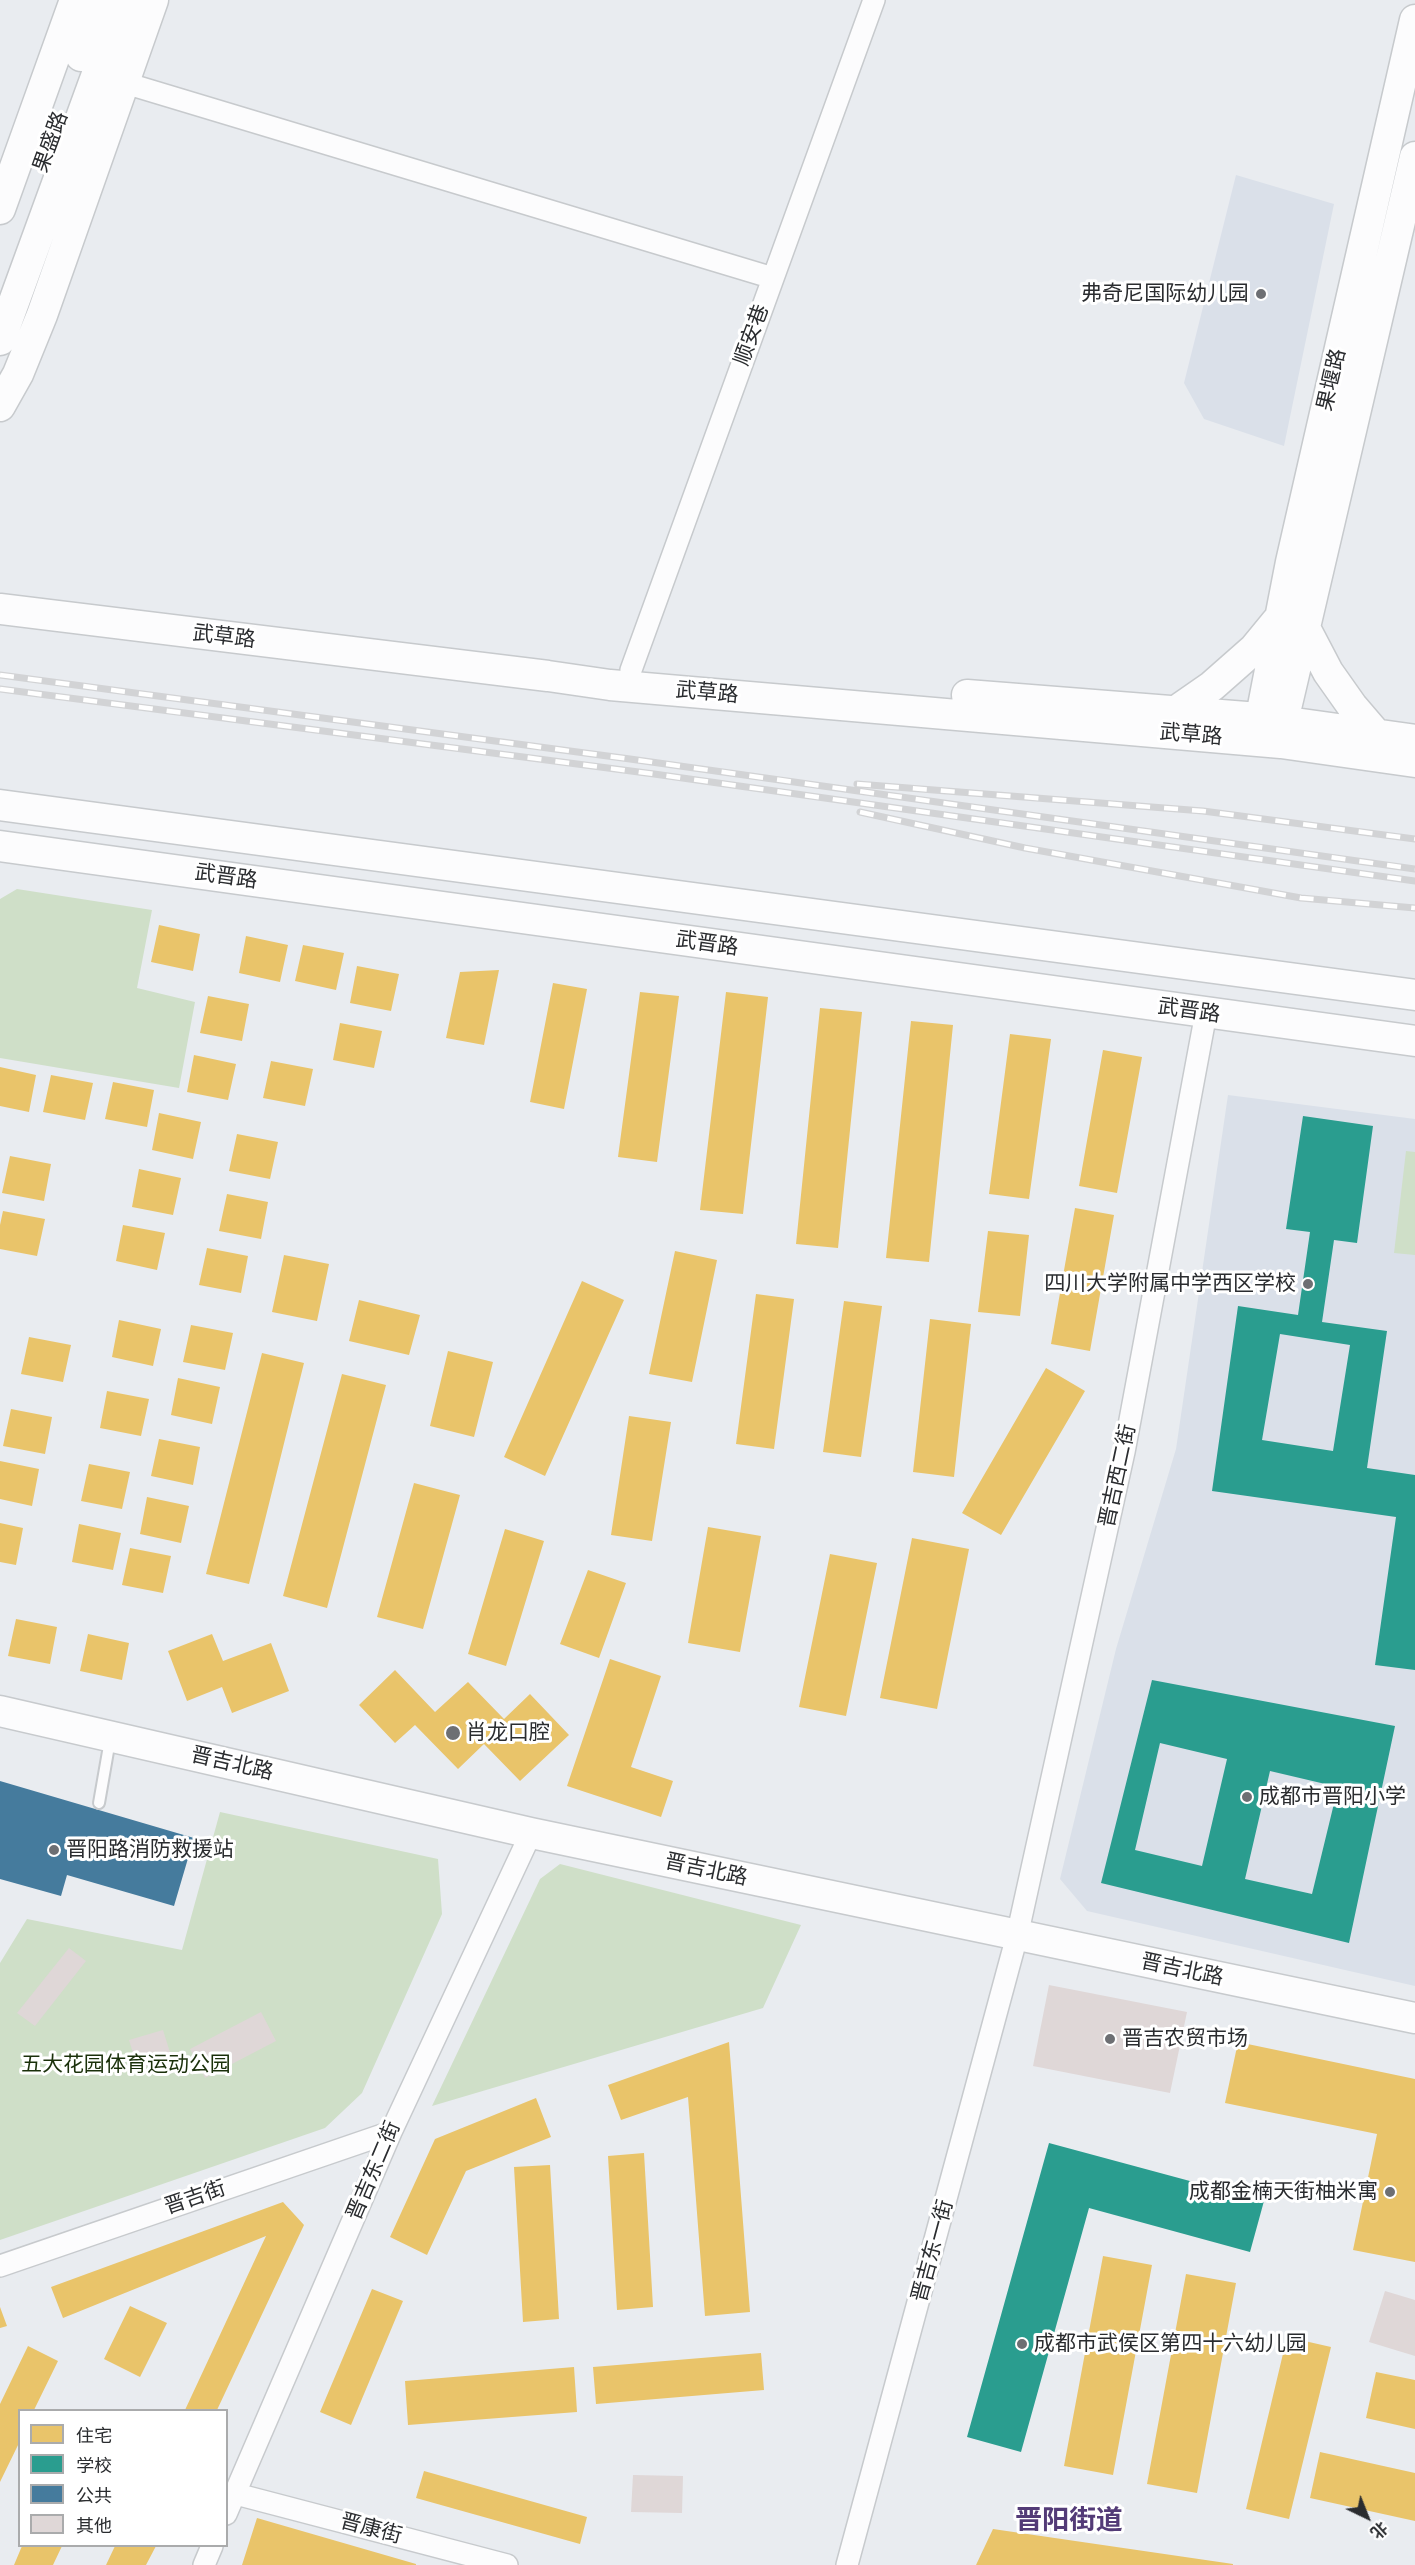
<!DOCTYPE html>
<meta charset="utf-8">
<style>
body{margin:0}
#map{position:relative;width:1415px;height:2565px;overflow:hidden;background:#e9ecf0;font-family:"PT Sans Narrow","Noto Sans SC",sans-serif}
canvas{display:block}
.legend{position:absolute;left:18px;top:2409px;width:210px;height:138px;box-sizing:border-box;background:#fff;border:2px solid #aaabac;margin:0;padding:8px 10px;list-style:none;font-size:18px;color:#2a2c2f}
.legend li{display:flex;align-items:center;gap:12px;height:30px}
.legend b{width:30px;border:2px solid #aaabac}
.north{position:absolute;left:1337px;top:2487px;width:60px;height:60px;-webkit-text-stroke:4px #fff;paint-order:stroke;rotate:137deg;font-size:16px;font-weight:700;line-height:24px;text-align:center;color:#2a2c2f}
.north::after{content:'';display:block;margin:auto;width:21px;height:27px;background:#2a2c2f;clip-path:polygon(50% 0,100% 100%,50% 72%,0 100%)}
</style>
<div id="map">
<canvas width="1415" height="2565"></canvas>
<ul class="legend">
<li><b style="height:16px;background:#e9c46a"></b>住宅</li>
<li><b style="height:16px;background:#2a9d8f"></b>学校</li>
<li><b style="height:16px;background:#457b9d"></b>公共</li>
<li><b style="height:16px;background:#dfd7d7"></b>其他</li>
</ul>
<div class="north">北</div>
</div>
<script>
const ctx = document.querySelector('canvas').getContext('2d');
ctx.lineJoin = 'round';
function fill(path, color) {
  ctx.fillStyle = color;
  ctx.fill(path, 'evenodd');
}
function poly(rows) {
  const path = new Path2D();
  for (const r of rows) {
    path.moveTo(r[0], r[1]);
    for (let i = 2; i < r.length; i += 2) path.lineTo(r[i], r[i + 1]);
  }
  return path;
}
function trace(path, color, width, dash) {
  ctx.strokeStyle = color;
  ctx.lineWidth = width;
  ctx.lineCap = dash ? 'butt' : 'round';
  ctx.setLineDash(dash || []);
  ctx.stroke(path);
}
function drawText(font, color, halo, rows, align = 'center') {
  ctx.font = font + ' "PT Sans Narrow","Noto Sans SC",sans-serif';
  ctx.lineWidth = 6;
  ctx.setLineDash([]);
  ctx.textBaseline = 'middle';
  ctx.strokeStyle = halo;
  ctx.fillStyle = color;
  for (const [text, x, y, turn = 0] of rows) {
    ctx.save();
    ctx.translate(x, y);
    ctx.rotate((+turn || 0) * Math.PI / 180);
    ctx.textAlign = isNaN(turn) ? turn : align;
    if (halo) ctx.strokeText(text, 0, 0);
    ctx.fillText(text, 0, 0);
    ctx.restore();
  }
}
const built = poly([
 [1236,175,1334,204,1284,446,1204,419,1184,383],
 [1228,1095,1415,1119,1415,1986,1087,1911,1060,1879,1116,1649,1176,1449]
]);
const green = poly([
 [17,889,152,910,137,988,195,1002,179,1088,0,1058,0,899],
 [1406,1151,1415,1152,1415,1255,1394,1253],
 [220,1812,438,1859,442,1914,362,2093,325,2128,0,2240,0,1963,27,1919,182,1950],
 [560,1864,801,1925,763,2008,432,2106,540,1879]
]);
const homes = poly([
 [159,925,200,934,193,971,151,962],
 [246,936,288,945,280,982,239,973],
 [303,945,344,953,336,990,295,981],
 [357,966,399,974,391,1011,350,1003],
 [499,970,484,1045,446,1038,460,972],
 [553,983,587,989,564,1109,530,1102],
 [640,992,679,996,657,1162,618,1157],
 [726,992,768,997,743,1214,700,1210],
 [208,996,249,1004,242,1041,200,1033],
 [820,1008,862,1012,838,1248,796,1244],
 [911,1021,953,1025,929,1262,886,1258],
 [340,1023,382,1031,374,1068,333,1060],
 [1010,1034,1051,1039,1029,1199,989,1194],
 [1103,1050,1142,1057,1117,1193,1079,1186],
 [194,1055,236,1064,228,1100,187,1092],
 [271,1061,313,1069,305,1106,263,1098],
 [0,1067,36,1075,29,1112,0,1106],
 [51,1075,93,1083,85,1120,43,1112],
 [113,1082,154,1090,147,1127,105,1119],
 [159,1113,201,1122,193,1159,152,1150],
 [237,1134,278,1142,270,1179,229,1171],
 [10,1156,51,1164,44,1201,2,1193],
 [139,1169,181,1178,173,1215,132,1207],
 [227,1194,268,1202,261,1239,219,1231],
 [1075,1208,1114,1215,1090,1351,1051,1344],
 [3,1211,45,1219,37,1256,0,1249,0,1225],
 [123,1225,165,1233,157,1270,116,1261],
 [988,1231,1029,1235,1020,1316,978,1312],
 [207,1248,248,1256,241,1293,199,1285],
 [675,1251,717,1260,692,1382,649,1374],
 [284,1255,329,1264,317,1321,272,1312],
 [582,1281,624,1300,545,1476,504,1457],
 [756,1294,794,1299,774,1449,736,1444],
 [359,1300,420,1315,409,1355,349,1341],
 [844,1301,882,1306,861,1457,823,1452],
 [930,1319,971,1324,954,1477,913,1472],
 [119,1320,161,1329,153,1366,112,1357],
 [191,1325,233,1333,225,1370,183,1362],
 [29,1337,71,1345,63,1382,21,1374],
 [448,1351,493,1362,474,1437,430,1426],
 [262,1353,304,1363,249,1584,206,1574],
 [1046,1368,1085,1391,1001,1535,962,1513],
 [342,1374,386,1385,327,1608,283,1596],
 [178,1378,220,1387,212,1424,171,1415],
 [107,1391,149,1399,141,1436,100,1428],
 [11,1409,52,1417,45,1454,3,1446],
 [629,1416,671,1422,652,1541,611,1535],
 [159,1439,200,1447,193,1485,151,1476],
 [0,1461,39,1469,32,1506,0,1499],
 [89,1464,130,1472,122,1509,81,1501],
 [414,1483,460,1495,423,1629,377,1617],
 [147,1497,189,1506,181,1543,140,1534],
 [0,1523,23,1528,16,1565,0,1562],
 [79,1524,121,1533,113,1570,72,1562],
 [708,1527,761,1536,740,1652,688,1643],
 [505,1529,544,1541,506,1666,468,1654],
 [912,1538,969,1549,937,1709,880,1698],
 [130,1548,171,1556,163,1593,122,1585],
 [830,1554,877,1563,846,1716,799,1707],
 [588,1570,626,1583,599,1658,560,1644],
 [16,1619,57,1627,50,1664,8,1656],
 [88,1634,129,1643,122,1680,80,1671],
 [212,1634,223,1661,271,1643,289,1691,232,1713,222,1687,187,1701,168,1651],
 [610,1659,661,1676,631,1767,673,1781,661,1817,567,1786],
 [395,1670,435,1712,468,1682,504,1719,530,1694,569,1735,520,1781,484,1744,458,1769,415,1725,395,1743,359,1705],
 [729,2042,750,2312,705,2316,688,2097,621,2120,608,2085],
 [1238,2042,1415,2079,1415,2262,1353,2250,1377,2134,1225,2103],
 [536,2098,551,2137,466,2171,427,2255,390,2237,435,2139],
 [644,2153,653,2307,617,2310,608,2156],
 [550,2165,559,2319,523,2322,514,2167],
 [283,2202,304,2225,217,2410,185,2410,266,2236,63,2318,51,2287],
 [1103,2256,1152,2265,1113,2475,1064,2466],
 [1186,2274,1236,2283,1197,2493,1147,2484],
 [372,2289,403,2301,351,2425,320,2412],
 [130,2306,167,2323,140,2377,104,2359],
 [0,2307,7,2326,0,2328],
 [1287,2337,1331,2347,1289,2519,1246,2509],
 [28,2346,58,2361,34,2410,20,2410,20,2441,0,2482,0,2404],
 [761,2353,764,2390,596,2404,593,2367],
 [574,2367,577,2412,408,2425,405,2381],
 [1376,2372,1415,2380,1415,2429,1366,2418],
 [1320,2452,1415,2473,1415,2521,1310,2498],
 [424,2471,587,2517,580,2544,416,2498],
 [257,2518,416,2564,416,2565,242,2565],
 [993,2529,1233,2564,1233,2565,976,2565],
 [22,2546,62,2546,53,2565,14,2565],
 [115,2546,156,2546,146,2565,106,2565]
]);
const schools = poly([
 [1303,1116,1373,1126,1357,1243,1334,1240,1322,1322,1387,1331,1367,1468,1415,1475,1415,1670,1375,1665,1396,1517,1212,1491,1238,1306,1298,1315,1310,1232,1286,1229],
 [1280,1334,1350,1345,1333,1451,1262,1440],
 [1152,1680,1395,1726,1349,1943,1101,1883],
 [1160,1743,1227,1759,1202,1866,1135,1850],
 [1270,1771,1338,1787,1312,1894,1245,1879],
 [1049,2143,1264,2201,1250,2252,1089,2208,1021,2452,967,2437]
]);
const public = poly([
 [0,1781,194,1838,174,1906,67,1875,61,1896,0,1879]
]);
const building = poly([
 [69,1948,86,1961,35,2026,17,2013],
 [1049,1985,1187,2012,1170,2093,1033,2066],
 [261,2012,276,2041,205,2078,190,2049],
 [163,2030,172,2059,138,2069,129,2040],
 [1385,2291,1415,2300,1415,2356,1369,2342],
 [633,2475,683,2476,682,2513,631,2512]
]);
const lane = poly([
 [99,1803,110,1740]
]);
const street = poly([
 [125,83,773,278],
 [631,670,874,0],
 [0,2266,391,2132],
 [236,2494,507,2565],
 [226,2514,391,2132,531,1833],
 [204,2565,212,2546],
 [847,2565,1017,1936,1124,1452,1206,1013]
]);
const secondary = poly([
 [81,56,102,0],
 [0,209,75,0],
 [0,340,124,0],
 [0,406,18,374,42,315,153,0],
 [0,609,548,676,610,685,1281,743,1415,762],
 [1305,628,1328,672,1352,706,1376,734],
 [967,695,1259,718,1415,740],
 [1176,711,1212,686,1254,649,1277,621],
 [1257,737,1291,562,1415,20],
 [1281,740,1283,721,1415,157],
 [0,805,1415,995],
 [0,846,1415,1041],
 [0,1711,531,1833,1415,2018]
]);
const rail = poly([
 [0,675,630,759,1415,869],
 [0,689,654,774,1415,881],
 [857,784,1203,811,1415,839],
 [860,812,1025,848,1301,898,1415,908]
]);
const markers = [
 [1261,294,6,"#6d6f73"],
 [1308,1284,6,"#6d6f73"],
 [453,1733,8,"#6d6f73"],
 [1247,1797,6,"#6d6f73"],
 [54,1850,6,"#6d6f73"],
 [1110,2039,6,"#6d6f73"],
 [1390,2192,6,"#6d6f73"],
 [1022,2344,6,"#6d6f73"]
];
const streetNames = [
 ["果盛路",51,142,-70],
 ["顺安巷",752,335,-70],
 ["果堰路",1332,380,-77],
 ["武草路",224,637,7],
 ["武草路",707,693,5],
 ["武草路",1191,735,5],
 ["武晋路",226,877,8],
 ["武晋路",707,944,8],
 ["武晋路",1189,1011,8],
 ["晋吉西二街",1118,1476,-78],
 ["晋吉北路",232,1764,13],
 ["晋吉北路",706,1870,12],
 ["晋吉北路",1182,1970,12],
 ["晋吉东二街",374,2171,-67],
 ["晋吉街",195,2198,-19],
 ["晋吉东一街",933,2251,-75],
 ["晋康街",371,2529,15]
];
const poiNames = [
 ["弗奇尼国际幼儿园",1249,294,"right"],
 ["四川大学附属中学西区学校",1296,1284,"right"],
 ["肖龙口腔",466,1733],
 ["成都市晋阳小学",1259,1797],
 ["晋阳路消防救援站",66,1850],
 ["晋吉农贸市场",1122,2039],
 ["成都金楠天街柚米寓",1378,2192,"right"],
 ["成都市武侯区第四十六幼儿园",1034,2344]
];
const parkNames = [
 ["五大花园体育运动公园",126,2065]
];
const districtNames = [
 ["晋阳街道",1069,2521]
];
fill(built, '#dae0e9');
fill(green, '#cfdfc8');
fill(homes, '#e9c46a');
fill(schools, '#2a9d8f');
fill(public, '#457b9d');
fill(building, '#dfd7d7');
trace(lane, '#c7cacd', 14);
trace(street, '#c7cacd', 24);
trace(secondary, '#c7cacd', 33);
trace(lane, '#fcfcfd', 10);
trace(street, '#fcfcfd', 21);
trace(secondary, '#fcfcfd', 30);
trace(rail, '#d2d3d5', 7);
trace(rail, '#fff', 4.5, [14]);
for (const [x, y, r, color] of markers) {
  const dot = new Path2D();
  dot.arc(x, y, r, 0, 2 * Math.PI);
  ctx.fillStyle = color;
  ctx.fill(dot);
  trace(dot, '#fff', 2);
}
drawText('21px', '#2a2c2f', '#fff', streetNames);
drawText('21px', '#2a2c2f', '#fff', poiNames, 'left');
drawText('21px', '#1a300a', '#fff', parkNames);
drawText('bold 27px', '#533b77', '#fff', districtNames);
</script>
